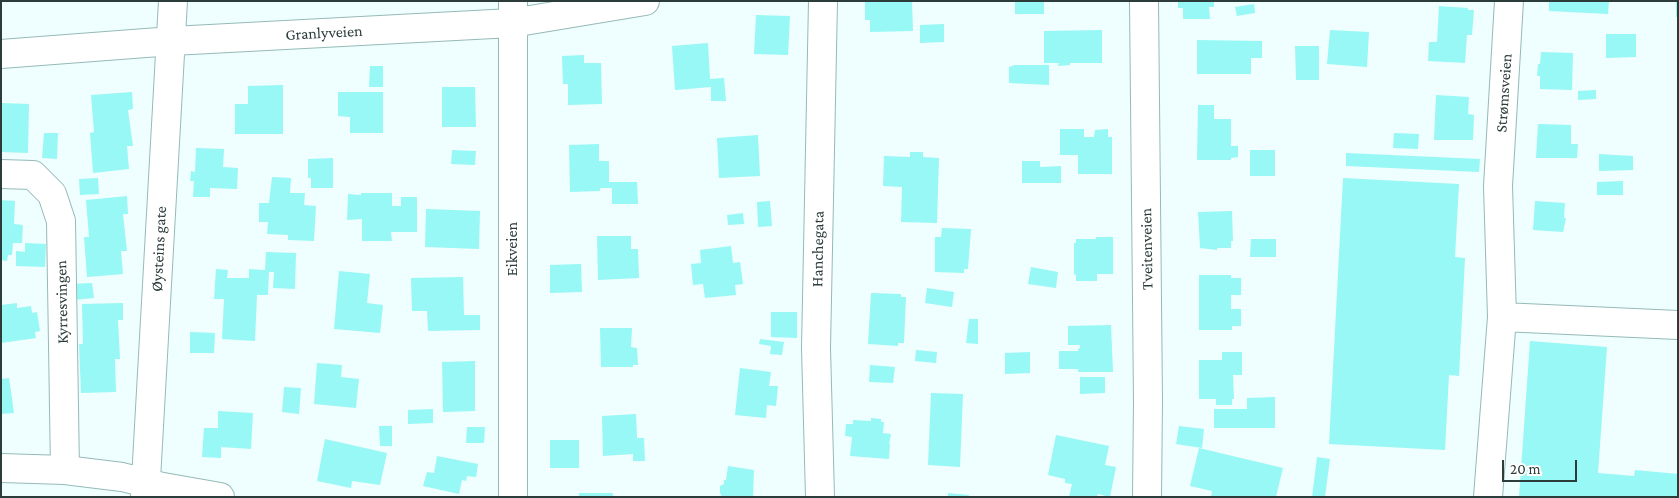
<!DOCTYPE html>
<meta charset="utf-8">
<style>
body{margin:0}
#map{position:relative;width:1679px;height:498px;overflow:hidden;background:#effefe;font-family:"Crimson Pro",serif}
canvas{display:block}
.frame{position:absolute;inset:0;border:2px solid #2c3c3b;pointer-events:none}
.scale{position:absolute;left:1502px;top:460px;width:75px;height:22px;box-sizing:border-box;border:2px solid #2c3c3b;border-top:0;padding-left:6px;font-size:15px;line-height:18px;white-space:nowrap;color:#2c3c3b;-webkit-text-stroke:4px #fff;paint-order:stroke}
</style>
<div id="map">
<canvas width="1679" height="498"></canvas>
<div class="frame"></div>
<div class="scale">20 m</div>
</div>
<script>
const ctx = document.querySelector('canvas').getContext('2d');
ctx.lineJoin = 'round';
function fill(path, color) {
  ctx.fillStyle = color;
  ctx.fill(path, 'evenodd');
}
function poly(rows) {
  const path = new Path2D();
  for (const r of rows) {
    path.moveTo(r[0], r[1]);
    for (let i = 2; i < r.length; i += 2) path.lineTo(r[i], r[i + 1]);
  }
  return path;
}
function trace(path, color, width, dash) {
  ctx.strokeStyle = color;
  ctx.lineWidth = width;
  ctx.lineCap = dash ? 'butt' : 'round';
  ctx.setLineDash(dash || []);
  ctx.stroke(path);
}
function drawText(font, color, halo, rows, align = 'center') {
  ctx.font = font + ' "Crimson Pro",serif';
  ctx.lineWidth = 5;
  ctx.setLineDash([]);
  ctx.textBaseline = 'middle';
  ctx.strokeStyle = halo;
  ctx.fillStyle = color;
  for (const [text, x, y, turn = 0] of rows) {
    ctx.save();
    ctx.translate(x, y);
    ctx.rotate((+turn || 0) * Math.PI / 180);
    ctx.textAlign = isNaN(turn) ? turn : align;
    if (halo) ctx.strokeText(text, 0, 0);
    ctx.fillText(text, 0, 0);
    ctx.restore();
  }
}
const building = poly([
 [865,1,912,1,913,31,870,32,870,20,865,20],
 [1015,1,1044,1,1044,14,1015,14],
 [1178,1,1214,1,1214,7,1209,7,1210,19,1183,19,1183,8,1178,8],
 [1549,1,1609,1,1608,14,1549,11],
 [1676,1,1678,1,1678,17,1676,17],
 [1254,4,1255,13,1237,16,1235,7],
 [1439,6,1468,8,1468,10,1474,10,1472,35,1467,35,1465,63,1428,61,1429,42,1437,42],
 [756,15,790,16,788,55,754,54],
 [944,24,944,42,920,43,920,25],
 [1102,30,1102,63,1070,63,1070,65,1058,66,1059,63,1044,63,1044,31],
 [1330,30,1369,32,1367,67,1327,64],
 [1606,34,1636,34,1636,57,1606,58],
 [1197,40,1262,41,1262,58,1251,58,1251,74,1197,74],
 [708,43,710,79,724,78,726,101,711,101,711,87,675,90,672,46],
 [1295,46,1319,46,1319,80,1296,80],
 [1541,52,1573,53,1572,90,1540,89,1540,76,1537,76,1538,64,1540,64],
 [584,55,584,63,601,63,602,104,568,105,568,84,563,84,562,56],
 [1015,65,1049,65,1049,85,1009,83,1009,67],
 [370,66,383,66,383,87,369,87],
 [283,85,283,134,235,134,235,104,248,104,248,86],
 [442,87,475,87,476,127,442,127],
 [1596,90,1596,99,1578,100,1578,91],
 [132,92,133,109,128,110,133,146,127,146,129,169,93,173,90,133,94,132,91,95],
 [338,92,383,92,383,133,350,133,350,117,338,116],
 [1436,95,1469,97,1468,114,1474,115,1473,140,1434,140],
 [1,103,29,104,28,153,1,152],
 [1198,105,1214,105,1214,119,1231,119,1231,146,1238,146,1238,157,1231,158,1231,160,1197,160],
 [1538,124,1571,125,1571,144,1578,144,1577,158,1536,158],
 [1060,129,1084,129,1084,137,1094,137,1095,130,1108,129,1108,137,1112,137,1112,174,1078,174,1078,155,1060,155],
 [44,133,58,133,57,159,42,158],
 [1394,133,1419,134,1418,149,1393,148],
 [758,135,760,176,719,178,717,138],
 [599,144,599,161,609,161,609,182,637,182,638,204,612,204,612,188,600,188,600,191,570,192,569,145],
 [196,148,224,149,223,167,238,168,237,189,210,188,210,197,193,197,194,181,190,181,191,171,195,172],
 [452,150,476,151,475,165,451,164],
 [1250,150,1275,150,1275,176,1250,176],
 [910,152,923,152,923,157,939,158,937,223,901,222,902,187,883,186,884,156,910,157],
 [1346,153,1480,159,1479,172,1346,166],
 [1599,154,1633,156,1633,170,1599,171],
 [333,158,333,188,311,188,311,178,308,178,308,159],
 [1022,161,1040,161,1040,167,1061,166,1061,183,1022,183],
 [272,177,291,178,290,193,305,193,304,205,316,206,314,241,288,240,288,235,267,234,268,222,259,222,259,203,269,203],
 [98,178,99,194,80,195,79,179],
 [1343,178,1459,184,1455,257,1465,258,1459,376,1449,375,1445,450,1329,444],
 [1623,181,1623,195,1597,195,1597,182],
 [361,193,392,193,392,206,401,206,401,197,417,197,417,232,391,232,392,241,362,241,362,219,347,220,348,194,361,195],
 [127,196,128,214,123,214,127,251,121,251,123,274,87,277,84,237,89,237,86,200],
 [1,200,15,201,14,224,23,225,22,243,13,243,12,255,8,255,7,261,1,260],
 [770,201,772,226,758,227,757,202],
 [1535,201,1565,203,1564,218,1566,218,1563,232,1533,230],
 [426,209,480,211,479,249,425,247],
 [1232,211,1233,241,1231,241,1231,248,1217,248,1217,250,1200,248,1198,212],
 [743,213,744,224,728,225,727,215],
 [942,228,971,229,968,269,964,269,964,273,935,272,935,237,941,237],
 [597,236,631,236,631,249,638,249,639,278,598,280],
 [1096,237,1113,237,1113,274,1097,274,1097,281,1076,281,1076,274,1074,275,1074,243,1076,243,1076,239,1096,239],
 [1251,239,1276,239,1276,257,1250,257],
 [25,243,46,244,45,267,16,266,16,251,25,252],
 [731,246,733,263,740,262,743,284,735,285,736,295,705,298,703,284,693,285,691,264,701,263,700,250],
 [266,252,296,253,295,289,273,288,274,272,269,272,268,295,257,295,255,341,222,339,224,299,214,299,216,269,228,270,227,278,249,278,249,269,265,270],
 [581,264,582,292,550,293,550,265],
 [1031,267,1058,272,1056,288,1028,284],
 [339,271,370,274,367,303,383,305,380,333,334,329],
 [1199,275,1231,275,1231,278,1241,278,1241,295,1231,295,1231,309,1241,309,1241,326,1232,326,1232,330,1199,330],
 [463,277,464,315,480,315,480,330,428,331,427,311,412,311,411,278],
 [92,283,94,298,73,300,72,284],
 [927,288,954,292,952,307,925,303],
 [871,293,901,294,901,297,906,297,904,343,898,343,898,346,868,344],
 [17,303,17,308,31,306,32,313,37,312,40,331,35,332,36,338,1,343,1,305],
 [123,303,123,320,118,320,120,359,115,359,116,392,81,393,79,344,83,344,82,304],
 [771,312,797,312,797,338,771,337],
 [969,319,978,319,978,344,966,343],
 [1111,325,1113,372,1078,372,1078,369,1059,369,1059,351,1078,351,1078,349,1080,348,1080,345,1068,345,1068,326],
 [600,328,632,328,631,347,637,348,638,365,633,365,633,367,601,367],
 [190,332,215,333,214,353,190,353],
 [760,339,784,342,782,355,770,354,771,346,759,344],
 [1530,341,1607,347,1598,473,1634,476,1635,470,1678,474,1678,497,1519,497],
 [916,350,937,352,936,363,915,361],
 [1030,352,1030,373,1005,374,1005,353],
 [1222,352,1242,352,1242,375,1233,375,1234,399,1232,399,1232,405,1216,405,1216,399,1199,399,1199,360,1222,360],
 [475,361,475,411,443,412,442,362],
 [317,363,342,365,341,377,359,379,356,408,314,404],
 [870,365,895,367,893,383,869,382],
 [740,368,771,372,769,386,778,386,776,406,767,405,766,418,735,415],
 [1080,377,1105,377,1105,393,1080,394],
 [9,378,14,413,1,414,1,379],
 [284,387,301,388,299,414,282,412],
 [931,393,963,394,960,467,928,465],
 [1275,397,1275,428,1214,428,1214,409,1247,409,1247,398],
 [433,409,433,423,408,424,408,410],
 [218,411,253,413,251,449,221,447,221,458,202,457,204,428,218,428],
 [636,414,637,438,644,438,645,461,633,461,633,454,603,456,602,416],
 [871,418,881,419,881,422,884,422,883,433,891,434,889,444,890,444,889,459,850,456,852,437,845,436,846,424,853,424,853,420,871,421],
 [379,426,392,426,392,446,380,446],
 [1179,426,1204,429,1202,448,1176,444],
 [467,427,485,427,484,443,466,443],
 [1056,435,1109,446,1105,465,1116,467,1110,497,1098,494,1097,497,1069,497,1072,484,1065,483,1065,479,1048,475],
 [325,439,387,453,380,485,352,481,351,488,317,481],
 [550,440,579,440,579,468,550,468],
 [1199,448,1283,468,1276,497,1211,497,1212,491,1190,486],
 [437,456,478,464,476,477,467,476,466,481,462,480,459,494,423,486,427,472,434,473],
 [1317,457,1330,459,1325,497,1312,497],
 [728,466,754,470,753,497,722,497,720,493,720,486,724,484,724,480,726,480],
 [579,493,613,493,613,497,579,497],
 [948,493,969,495,968,497,948,497]
]);
const minor = poly([
 [1144,1,1148,401,1147,497],
 [1,54,172,41,512,23,645,1],
 [1,174,33,175,52,194,61,221,65,470],
 [1502,317,1498,186,1509,1],
 [1,468,65,470,122,477,163,487,220,497],
 [145,497,173,1],
 [513,497,513,1],
 [820,497,816,348,823,1],
 [1488,497,1502,317,1678,325]
]);
const streetNames = [
 ["Granlyveien",324,33,-3],
 ["Strømsveien",1504,93,-86],
 ["Øysteins gate",159,249,-87],
 ["Eikveien",512,249,-90],
 ["Hanchegata",818,249,-89],
 ["Tveitenveien",1147,249,-91],
 ["Kyrresvingen",62,302,-91]
];
fill(building, '#98f8f5');
trace(minor, '#95bab8', 30);
trace(minor, '#fff', 28);
drawText('16px', '#2c3c3b', '#fff', streetNames);
</script>
